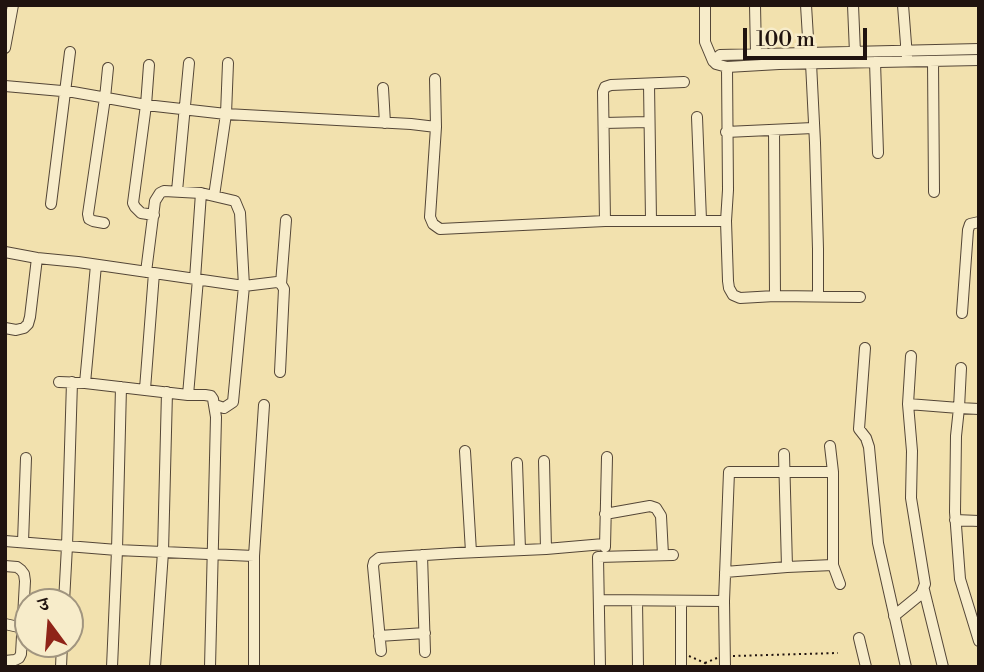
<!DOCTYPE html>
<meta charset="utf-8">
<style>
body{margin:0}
#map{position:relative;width:984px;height:672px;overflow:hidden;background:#f2e1ae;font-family:"Libre Bodoni","Noto Serif Devanagari",serif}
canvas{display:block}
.frame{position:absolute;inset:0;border:7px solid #20130f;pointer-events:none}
.north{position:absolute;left:14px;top:588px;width:70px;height:70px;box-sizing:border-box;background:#f7ecca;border:2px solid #a1957f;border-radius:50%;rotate:344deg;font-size:19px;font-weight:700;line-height:28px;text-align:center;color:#20130f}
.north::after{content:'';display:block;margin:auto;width:24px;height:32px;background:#8f2418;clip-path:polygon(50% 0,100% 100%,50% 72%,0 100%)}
.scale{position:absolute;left:743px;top:28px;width:124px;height:32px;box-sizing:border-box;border:4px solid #20130f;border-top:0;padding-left:9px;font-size:21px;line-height:24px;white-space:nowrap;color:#20130f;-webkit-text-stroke:5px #f7ecca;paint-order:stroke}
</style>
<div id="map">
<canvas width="984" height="672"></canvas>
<div class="frame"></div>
<div class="north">उ</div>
<div class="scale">100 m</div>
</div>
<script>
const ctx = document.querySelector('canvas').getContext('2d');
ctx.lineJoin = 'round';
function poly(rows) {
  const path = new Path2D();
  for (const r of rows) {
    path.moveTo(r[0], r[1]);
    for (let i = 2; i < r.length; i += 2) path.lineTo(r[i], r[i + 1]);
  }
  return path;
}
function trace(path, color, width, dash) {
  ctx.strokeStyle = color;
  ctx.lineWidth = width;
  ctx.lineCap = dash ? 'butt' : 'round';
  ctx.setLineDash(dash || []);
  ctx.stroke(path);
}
const path = poly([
 [689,656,705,663,710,667],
 [733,656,838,653],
 [705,663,717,658]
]);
const minor = poly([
 [705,5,705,42,713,61],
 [755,5,756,55],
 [806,5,809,54],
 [853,5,855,53],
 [903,5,907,57],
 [5,48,13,5],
 [979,49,720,55,713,61,716,64,727,67,779,64,979,60],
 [933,61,934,192],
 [875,62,878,153],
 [811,63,815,143,818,249,818,296],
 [149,65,146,105,133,203,135,207,141,213,154,215],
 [435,79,436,127],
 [649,84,651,220],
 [5,86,73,92,146,105,226,114,411,124,436,127,430,217,433,224,440,229,605,221,726,221,728,190,727,67],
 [383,88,385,123],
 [697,117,701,220],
 [604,123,648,122],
 [774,130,775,296],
 [726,132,813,128],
 [177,191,189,63],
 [214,196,226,114,228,63],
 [51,204,70,52],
 [605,221,603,92,605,87,611,85,684,82],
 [726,221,728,281,729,288,733,295,740,298,775,296,860,297],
 [104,223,93,221,89,219,88,214,105,98,108,68],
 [5,252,37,258,78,262,244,286,233,402,224,408,215,405],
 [146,272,155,201,160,193,164,191,201,193,235,201,240,213,244,286,277,282,281,284,284,289,280,372],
 [195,279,201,193],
 [281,284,286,220],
 [962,313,968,230,970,224,979,222],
 [5,328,16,330,24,328,28,324,30,317,37,258],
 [865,348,859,429,866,438,869,447,878,543,906,667],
 [961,368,959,408,979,409],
 [59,382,85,383,188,395,205,395,211,396,213,399,216,417,210,667],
 [85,383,96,265],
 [145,389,154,273],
 [188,395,198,279],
 [908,404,911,356],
 [830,446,833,472,833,565,840,584],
 [465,451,471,552],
 [784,454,787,567],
 [544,461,546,549],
 [517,463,520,550],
 [605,514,650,506,656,508,661,516,663,555],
 [955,520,979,521],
 [5,541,117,550,254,556],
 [23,542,26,458],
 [605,547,607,457],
 [422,555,425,652],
 [5,566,17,567,21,570,24,574,25,581,21,654,19,658,15,660,5,661],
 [725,572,787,567,833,565],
 [924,590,943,667],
 [599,600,724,601],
 [637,601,638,667],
 [681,601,681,667],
 [64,602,67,546,72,382],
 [894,616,921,594,925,584,911,498,912,451,908,404,959,408,956,436,955,512,960,579,979,641],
 [5,624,23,628],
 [379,636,425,633],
 [859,638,866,667],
 [381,651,373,566,374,562,379,558,456,553,546,549,604,544],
 [61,667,62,644],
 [112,667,117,550,121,387],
 [155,667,163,552,167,392],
 [254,667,254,556,264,405],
 [600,667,598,557,673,555],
 [725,667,724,601,729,472,833,472]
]);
trace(minor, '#544637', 12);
trace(path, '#20130f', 2, [2, 3.5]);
trace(minor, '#f7ecca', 10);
</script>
